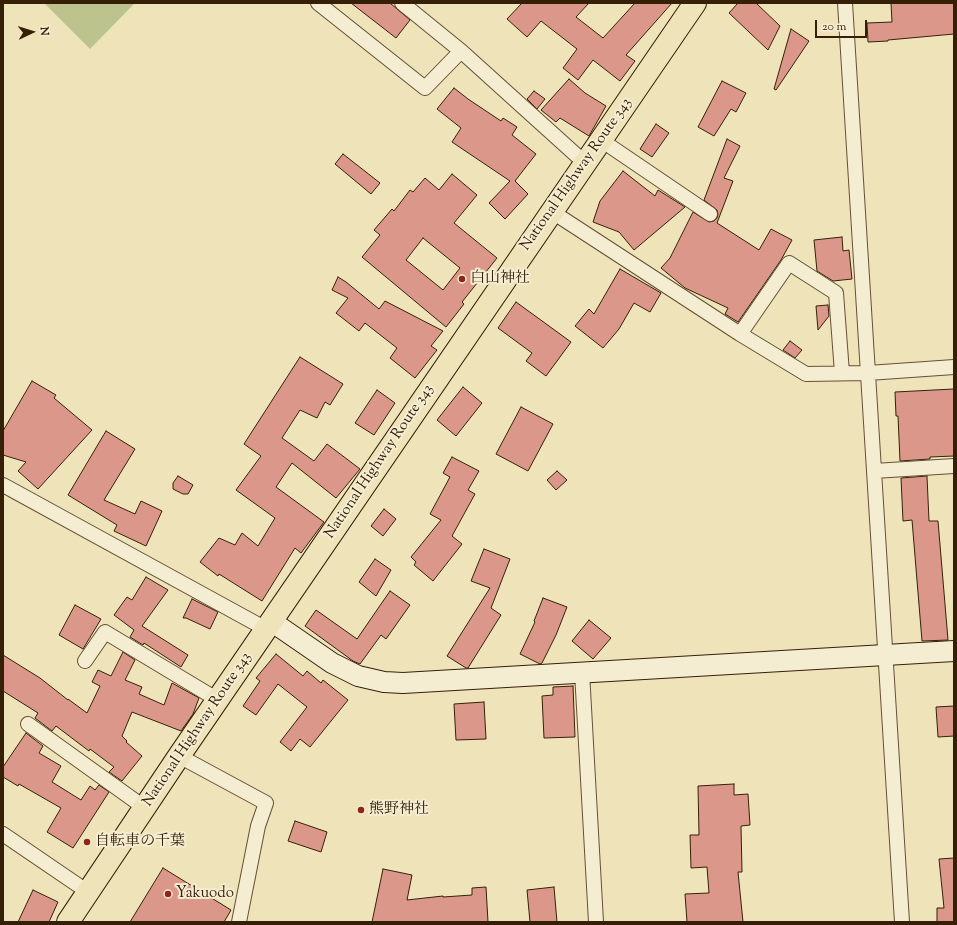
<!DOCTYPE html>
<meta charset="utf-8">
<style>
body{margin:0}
#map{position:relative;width:957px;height:925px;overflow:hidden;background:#efe3ba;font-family:"Sorts Mill Goudy",serif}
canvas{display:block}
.frame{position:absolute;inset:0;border:4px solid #352007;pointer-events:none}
.north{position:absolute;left:12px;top:12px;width:40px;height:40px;-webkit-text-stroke:3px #f5edd2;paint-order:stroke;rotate:86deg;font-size:11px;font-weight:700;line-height:16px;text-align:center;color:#352007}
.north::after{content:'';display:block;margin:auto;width:14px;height:18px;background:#352007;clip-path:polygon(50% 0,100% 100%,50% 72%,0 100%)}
.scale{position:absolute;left:815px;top:20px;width:52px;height:18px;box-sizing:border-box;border:2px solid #352007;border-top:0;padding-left:5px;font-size:12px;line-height:14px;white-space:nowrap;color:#352007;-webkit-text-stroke:3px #f5edd2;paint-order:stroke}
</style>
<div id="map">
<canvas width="957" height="925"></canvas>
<div class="frame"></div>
<div class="north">N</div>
<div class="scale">20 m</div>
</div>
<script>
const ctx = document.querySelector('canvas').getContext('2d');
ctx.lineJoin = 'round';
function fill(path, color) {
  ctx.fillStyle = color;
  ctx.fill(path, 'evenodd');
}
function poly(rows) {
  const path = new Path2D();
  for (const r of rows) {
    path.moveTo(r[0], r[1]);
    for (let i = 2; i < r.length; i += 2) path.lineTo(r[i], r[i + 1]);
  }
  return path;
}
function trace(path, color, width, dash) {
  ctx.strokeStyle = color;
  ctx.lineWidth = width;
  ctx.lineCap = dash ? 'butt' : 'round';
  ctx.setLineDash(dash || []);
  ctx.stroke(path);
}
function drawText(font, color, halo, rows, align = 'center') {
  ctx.font = font + ' "Sorts Mill Goudy","Noto Serif JP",serif';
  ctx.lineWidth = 4;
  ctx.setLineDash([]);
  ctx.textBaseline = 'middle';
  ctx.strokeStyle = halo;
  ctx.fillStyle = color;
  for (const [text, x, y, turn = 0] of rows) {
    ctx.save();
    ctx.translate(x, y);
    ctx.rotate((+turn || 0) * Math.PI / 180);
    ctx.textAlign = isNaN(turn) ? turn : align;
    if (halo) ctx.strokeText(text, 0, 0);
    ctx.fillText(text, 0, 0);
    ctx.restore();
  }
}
const green = poly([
 [44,3,135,3,90,49]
]);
const building = poly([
 [351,3,390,3,410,20,396,38,351,3],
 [522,3,589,3,576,17,603,38,635,3,672,3,626,55,635,61,620,81,593,60,578,80,563,68,577,49,541,21,527,37,507,19,522,3],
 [738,3,756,3,780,26,768,50,729,13,738,3],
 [891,3,954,3,954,34,888,40,888,41,868,42,867,23,892,22,891,3],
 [791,29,809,41,776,90,774,89,791,29],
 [569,79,585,93,606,106,589,136,560,118,556,122,541,110,569,79],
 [722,81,746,93,736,112,731,109,714,136,698,127,722,81],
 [454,88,468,99,501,121,503,118,517,127,512,135,536,154,515,181,528,194,505,219,489,203,510,181,452,142,461,128,437,109,454,88],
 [534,91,545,99,537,109,527,99,534,91],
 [656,124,669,133,652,157,640,149,656,124],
 [727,139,740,146,724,178,733,181,717,223,759,250,771,229,792,240,781,260,738,322,725,314,728,308,685,288,661,268,670,258,693,212,709,222,714,221,717,218,718,214,717,210,704,200,727,139],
 [343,154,380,183,371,194,335,164,343,154],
 [623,171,655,196,658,190,685,207,634,250,619,232,593,222,600,201,623,171],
 [452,174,477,195,454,223,497,258,462,302,464,304,446,327,362,257,380,235,374,230,392,209,394,211,410,190,413,192,425,178,439,190,452,174],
 [423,238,460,268,443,290,406,260,423,238],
 [842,237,843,251,849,250,852,279,833,281,817,271,814,240,842,237],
 [620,269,661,293,650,312,634,303,619,329,603,348,575,326,589,309,594,314,620,269],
 [338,277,346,282,379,309,385,301,443,331,431,346,437,350,415,378,390,358,397,348,365,323,359,331,336,313,348,298,332,290,338,277],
 [516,302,571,342,546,376,526,361,532,353,498,328,516,302],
 [828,305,829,316,818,330,816,306,828,305],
 [790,341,802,350,795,358,783,350,790,341],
 [300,357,343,384,330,405,325,402,317,418,300,410,282,438,314,461,327,444,360,469,336,498,292,463,276,487,324,522,301,553,295,548,262,601,219,574,218,576,200,562,219,538,235,545,242,533,258,546,275,518,236,490,261,456,244,444,300,357],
 [32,381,56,395,54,398,92,430,38,489,18,471,26,462,3,455,3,431,32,381],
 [463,387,482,403,456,436,437,420,463,387],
 [954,389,954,456,930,457,930,459,900,461,898,416,896,416,895,392,954,389],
 [377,390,395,403,374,435,355,423,377,390],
 [521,407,553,424,528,471,496,454,521,407],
 [106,431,135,449,104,500,135,514,141,501,162,511,146,546,114,531,117,525,68,495,106,431],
 [452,457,479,471,468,490,475,494,452,536,462,544,433,581,414,565,416,562,411,557,441,520,430,514,450,477,443,473,452,457],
 [557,471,567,480,556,490,547,480,557,471],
 [178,476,193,485,188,494,183,494,173,489,173,483,178,476],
 [927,476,929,521,938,521,948,640,922,641,912,520,903,521,901,478,927,476],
 [384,509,396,519,383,536,371,526,384,509],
 [484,549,510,559,491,608,501,615,468,668,466,668,447,656,490,588,471,581,484,549],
 [375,559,391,570,376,596,359,582,375,559],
 [146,577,168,590,142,626,188,655,181,667,144,643,143,645,130,637,134,630,114,615,127,597,132,600,146,577],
 [390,591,410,605,386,639,381,635,360,664,353,661,305,626,316,610,357,639,390,591],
 [543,598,567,607,556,635,542,663,540,664,520,654,535,622,534,621,543,598],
 [192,599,218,612,210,629,186,618,183,618,192,599],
 [75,605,101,619,83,649,59,635,75,605],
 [589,620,611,638,593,659,572,641,589,620],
 [123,652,135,660,125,680,142,687,139,694,164,705,172,683,199,698,193,714,181,731,132,712,122,736,127,741,126,742,142,756,122,781,109,772,114,767,90,749,89,751,56,726,52,731,35,718,38,713,3,691,3,655,40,678,68,700,68,699,87,713,100,686,92,682,98,670,111,676,123,652],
 [276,654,303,676,307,671,321,683,323,680,348,700,310,747,300,739,291,751,280,742,307,707,278,684,256,715,243,706,260,681,256,678,276,654],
 [573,686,575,737,544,738,542,696,553,695,553,687,573,686],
 [484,702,486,739,456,740,454,704,484,702],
 [954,706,954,736,938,737,936,707,954,706],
 [26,733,43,746,39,753,61,766,52,782,81,800,90,786,95,790,99,785,109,792,73,848,47,832,61,808,19,784,18,786,3,777,3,767,26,733],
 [734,784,734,795,748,794,750,825,741,826,742,872,738,872,743,922,687,922,685,894,709,893,707,867,691,868,690,835,699,835,698,786,734,784],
 [295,821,327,832,321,852,288,841,295,821],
 [954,858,954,922,937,922,937,908,944,908,939,859,954,858],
 [163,868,231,910,224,922,130,922,163,868],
 [383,869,412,875,407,900,443,896,443,897,472,895,472,888,486,887,488,922,372,922,383,869],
 [554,887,557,922,530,922,527,890,554,887],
 [33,890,58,902,49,922,18,922,33,890]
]);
const street = poly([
 [318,3,425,88,461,51],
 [402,3,461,51,585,163],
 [845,3,902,922],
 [601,140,710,214],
 [551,211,740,334,806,374,868,373,954,367],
 [740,334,789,263,836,293,842,373],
 [874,471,954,466],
 [3,485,266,629],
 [85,661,105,632,218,700],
 [582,672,596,922],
 [28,724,145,808],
 [179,756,266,803,258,826,239,922],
 [3,834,88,892]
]);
const secondary = poly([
 [271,621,332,663,358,676,384,682,403,683,954,651]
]);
const highway = poly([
 [68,922,179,756,695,3]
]);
const markers = [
 [462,279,4,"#8f2418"],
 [361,810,4,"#8f2418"],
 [87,842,4,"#8f2418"],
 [168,894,4,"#8f2418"]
];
const streetNames = [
 ["National Highway Route 343",577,175,-55],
 ["National Highway Route 343",380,462,-56],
 ["National Highway Route 343",198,730,-56]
];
const poiNames = [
 ["白山神社",470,279],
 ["熊野神社",369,810],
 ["自転車の千葉",95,842],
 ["Yakuodo",176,894]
];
fill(green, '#bcc38d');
fill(building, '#db988a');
trace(building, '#352007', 1);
trace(street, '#645134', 16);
trace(secondary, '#352007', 22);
trace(highway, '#352007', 24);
trace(street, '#f5edd2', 14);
trace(secondary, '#f5edd2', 20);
trace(highway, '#efe3ba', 22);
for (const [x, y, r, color] of markers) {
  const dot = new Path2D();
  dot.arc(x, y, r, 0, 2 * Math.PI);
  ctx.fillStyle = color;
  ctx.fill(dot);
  trace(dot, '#f5edd2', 1.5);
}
drawText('15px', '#352007', '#f5edd2', streetNames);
drawText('15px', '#352007', '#f5edd2', poiNames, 'left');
</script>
